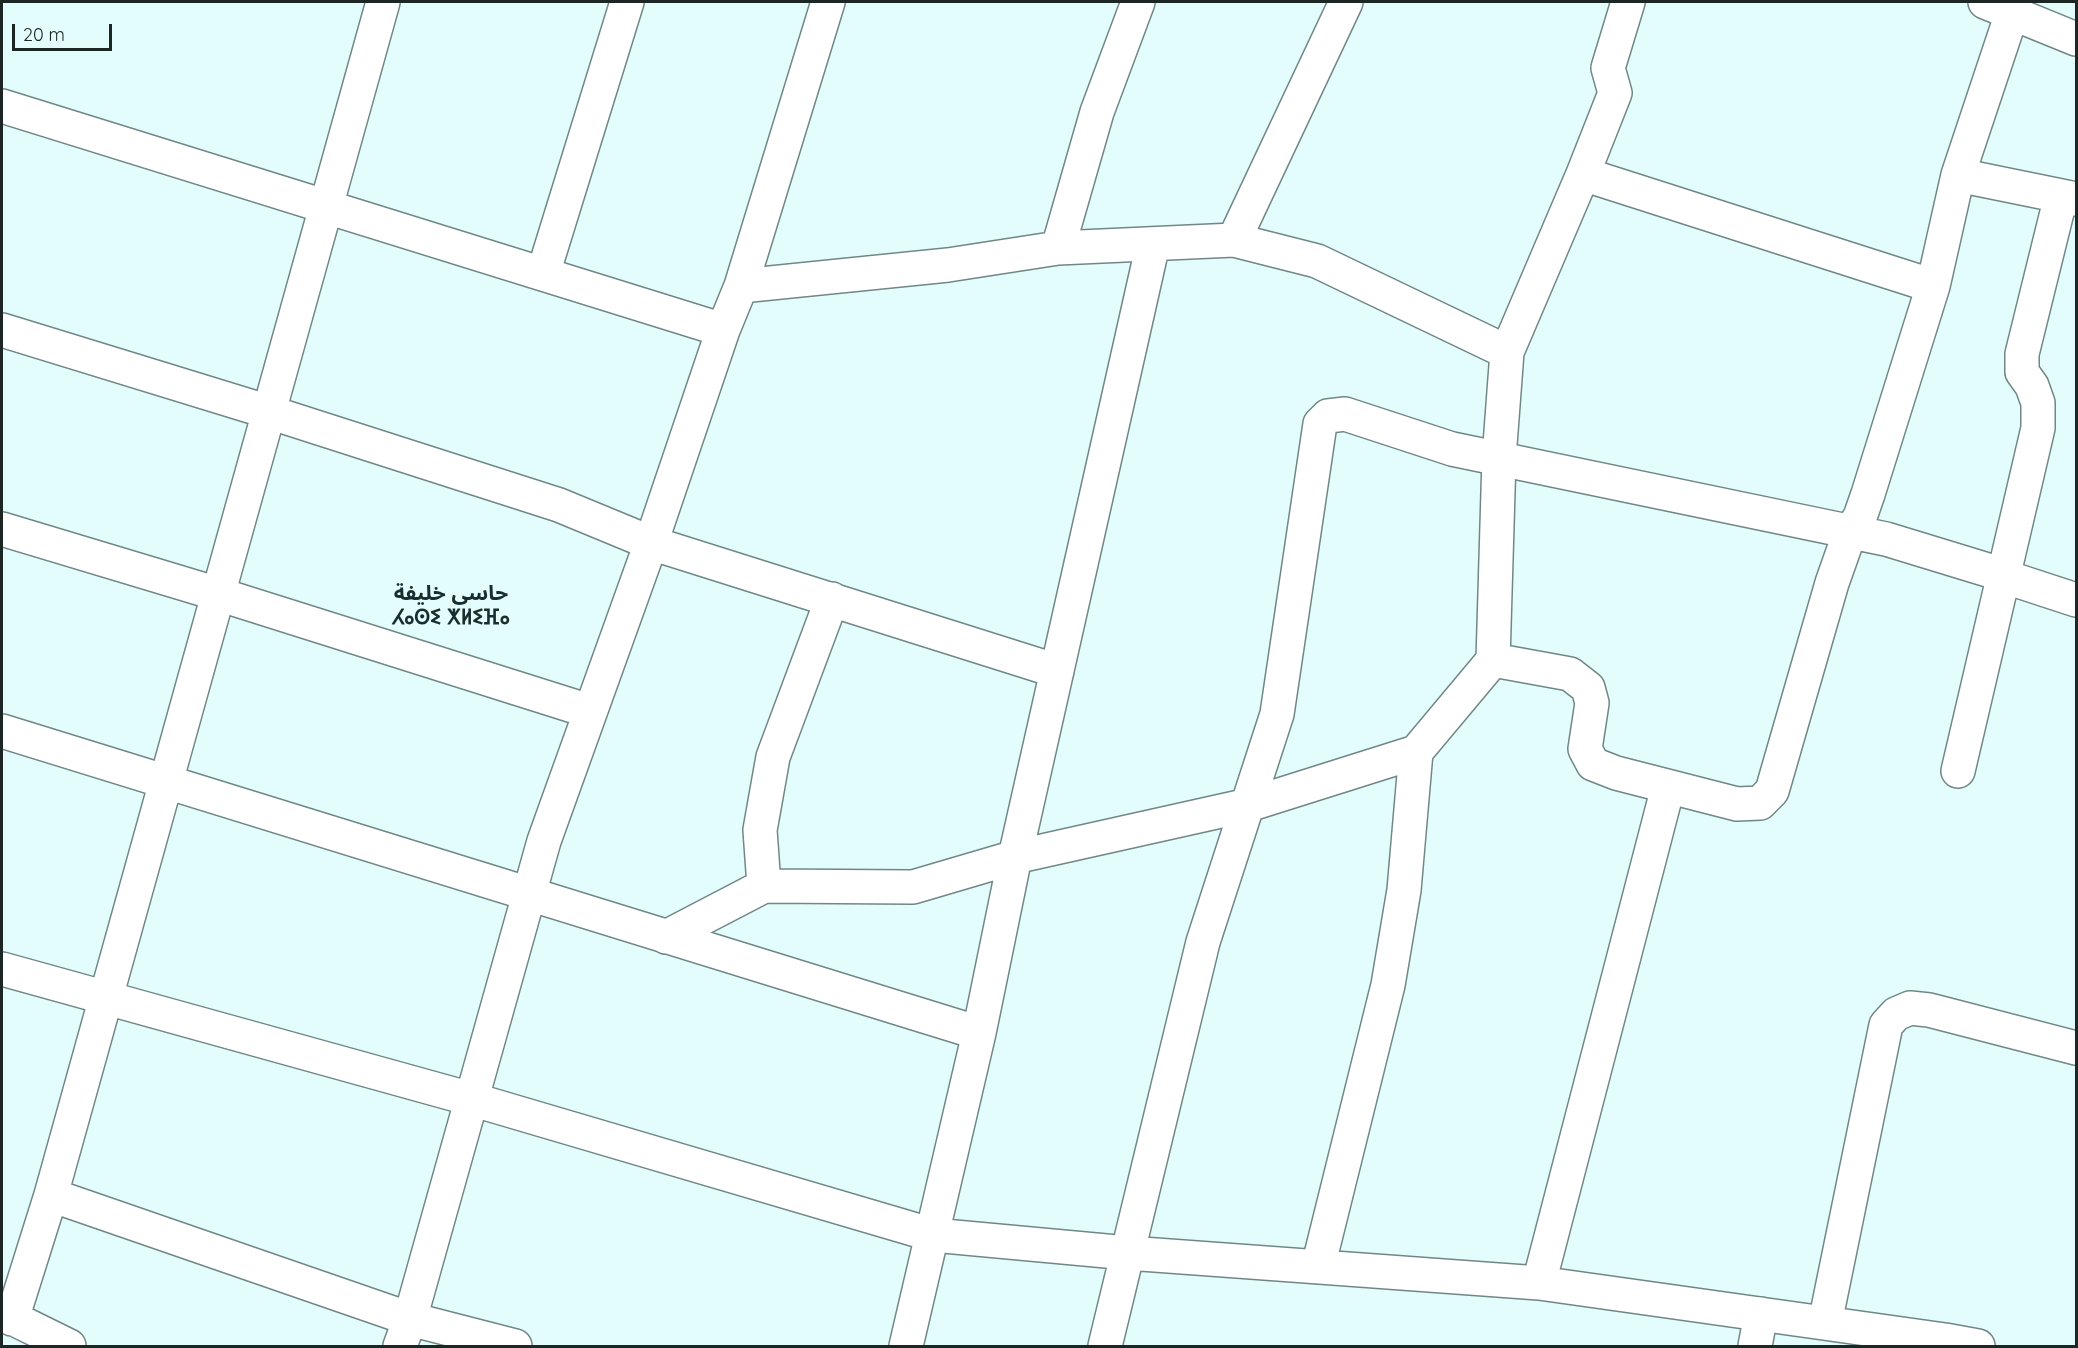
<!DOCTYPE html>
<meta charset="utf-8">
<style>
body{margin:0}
#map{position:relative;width:2078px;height:1348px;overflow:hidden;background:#e3fdfc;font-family:Quicksand,sans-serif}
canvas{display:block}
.frame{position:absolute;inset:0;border:3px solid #1c2625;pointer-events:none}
.scale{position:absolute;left:12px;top:24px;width:100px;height:27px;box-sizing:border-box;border:3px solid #1c2625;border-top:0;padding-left:8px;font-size:18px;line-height:21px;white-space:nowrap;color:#1c2625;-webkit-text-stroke:4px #e3fdfc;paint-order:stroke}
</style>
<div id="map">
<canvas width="2078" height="1348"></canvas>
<div class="frame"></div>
<div class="scale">20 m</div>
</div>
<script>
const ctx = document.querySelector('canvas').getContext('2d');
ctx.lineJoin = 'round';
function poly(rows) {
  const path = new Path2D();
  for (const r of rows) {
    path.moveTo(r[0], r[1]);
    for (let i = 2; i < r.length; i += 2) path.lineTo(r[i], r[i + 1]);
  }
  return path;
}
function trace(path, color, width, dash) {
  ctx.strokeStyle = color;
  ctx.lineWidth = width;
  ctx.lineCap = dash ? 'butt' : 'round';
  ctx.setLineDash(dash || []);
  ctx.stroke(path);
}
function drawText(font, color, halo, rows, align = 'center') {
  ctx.font = font + ' Quicksand,"Noto Sans Arabic","Noto Sans Tifinagh",sans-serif';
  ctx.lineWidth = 6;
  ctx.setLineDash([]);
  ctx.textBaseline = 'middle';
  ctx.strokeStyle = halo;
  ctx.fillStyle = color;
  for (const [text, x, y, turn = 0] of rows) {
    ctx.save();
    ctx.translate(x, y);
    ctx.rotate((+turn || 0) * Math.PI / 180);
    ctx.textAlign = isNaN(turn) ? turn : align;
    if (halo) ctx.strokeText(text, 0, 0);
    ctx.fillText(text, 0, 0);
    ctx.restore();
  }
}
const minor = poly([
 [1985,2,2076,39],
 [2,106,723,330],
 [1583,174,1933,286],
 [1958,175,2076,199],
 [1234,240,1346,2],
 [1058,248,1097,112,1138,2],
 [543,274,627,2],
 [741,286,948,265,1058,248,1234,240,1317,261,1507,352],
 [2,330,269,412,559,505,651,543,1057,671],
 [2,529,218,594,589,711],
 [1493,660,1570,674,1588,688,1592,703,1585,749,1593,764,1616,773,1737,804,1760,803,1772,791,1832,583,1850,532,1860,517,1868,494,1933,286,1958,175,2012,13],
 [2,731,979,1033],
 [1958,771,2038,428,2038,403,2032,386,2022,372,2022,354,2061,196],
 [764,886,760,830,773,757,832,599],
 [666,937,764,886,913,887,1015,857,1248,805,1416,752,1493,660,1499,458,1507,352,1583,174,1615,93,1608,68,1628,2],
 [2,969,471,1099,933,1235,1128,1253,1539,1283,1945,1340,1978,1346],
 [51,1195,410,1319,515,1346],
 [1318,1267,1388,985,1404,890,1416,752],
 [1539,1283,1668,787],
 [2,1313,69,1346],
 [12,1319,51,1195,383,2],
 [1825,1323,1886,1025,1896,1014,1910,1008,1929,1010,2076,1048],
 [400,1346,410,1319,544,841,651,543,723,330,741,286,828,2],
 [906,1346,979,1033,1015,857,1153,244],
 [1105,1346,1203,942,1277,714,1320,424,1328,416,1345,414,1452,449,1886,539,2004,575,2015,580,2076,600],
 [1755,1346,1761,1314]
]);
const districtNames = [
 ["حاسي خليفة",451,594],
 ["ⵃⴰⵙⵉ ⵅⵍⵉⴼⴰ",451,618]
];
trace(minor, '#718787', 36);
trace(minor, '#fff', 33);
drawText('bold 21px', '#192d2d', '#e3fdfc', districtNames);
</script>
